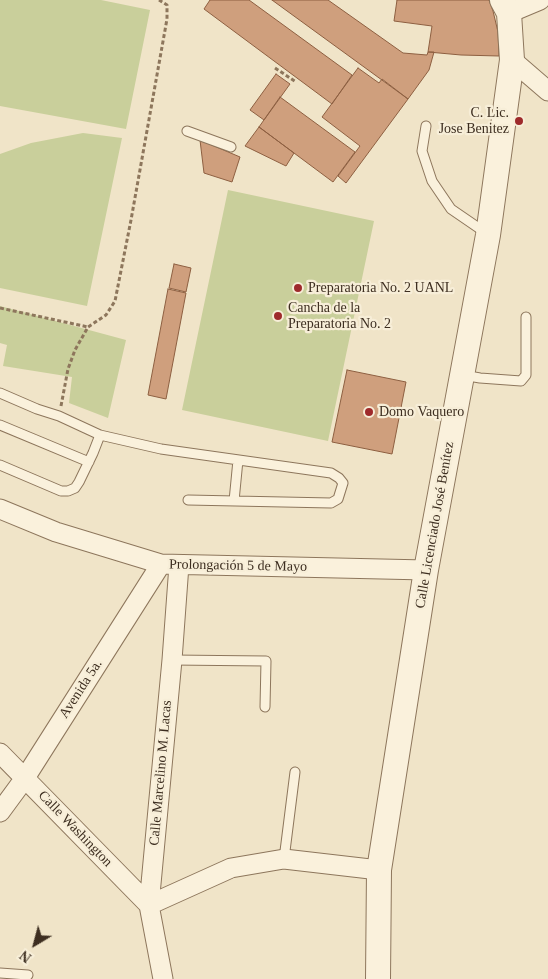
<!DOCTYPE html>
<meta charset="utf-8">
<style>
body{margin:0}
#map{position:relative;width:548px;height:979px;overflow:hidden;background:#f0e4c8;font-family:"Times New Roman",serif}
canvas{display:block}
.north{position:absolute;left:10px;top:919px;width:50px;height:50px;-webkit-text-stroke:4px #f7eed8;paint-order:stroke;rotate:217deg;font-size:14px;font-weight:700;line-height:20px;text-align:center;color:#3d2e20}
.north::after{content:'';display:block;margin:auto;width:18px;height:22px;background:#3d2e20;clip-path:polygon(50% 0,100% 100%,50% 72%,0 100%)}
</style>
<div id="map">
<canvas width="548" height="979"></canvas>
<div class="north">N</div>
</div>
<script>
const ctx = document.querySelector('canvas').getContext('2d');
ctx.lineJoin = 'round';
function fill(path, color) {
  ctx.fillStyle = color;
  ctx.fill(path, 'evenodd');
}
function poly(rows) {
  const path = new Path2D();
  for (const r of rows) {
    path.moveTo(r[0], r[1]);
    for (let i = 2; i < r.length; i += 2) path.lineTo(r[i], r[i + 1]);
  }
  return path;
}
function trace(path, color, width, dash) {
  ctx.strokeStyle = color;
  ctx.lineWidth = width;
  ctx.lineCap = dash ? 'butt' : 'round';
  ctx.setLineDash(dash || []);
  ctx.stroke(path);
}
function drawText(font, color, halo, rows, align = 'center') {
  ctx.font = font + ' "Times New Roman",serif';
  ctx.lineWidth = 4.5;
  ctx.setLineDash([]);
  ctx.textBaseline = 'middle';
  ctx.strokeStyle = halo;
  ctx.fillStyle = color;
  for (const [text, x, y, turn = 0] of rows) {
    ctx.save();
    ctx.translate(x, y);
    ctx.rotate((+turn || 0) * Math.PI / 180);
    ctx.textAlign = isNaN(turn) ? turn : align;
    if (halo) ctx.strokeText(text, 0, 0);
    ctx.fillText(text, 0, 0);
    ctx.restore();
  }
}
const green = poly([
 [0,0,101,0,150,10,126,129,0,106],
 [83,133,122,138,87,306,0,288,0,154,31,143],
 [228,190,374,221,328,441,182,410],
 [0,306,126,340,108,418,69,403,72,377,3,366,7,345,0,343]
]);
const building = poly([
 [210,0,249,0,352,75,332,104,204,9,210,0],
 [272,0,328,0,403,53,427,55,428,52,434,52,429,70,408,99,272,0],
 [397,0,489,0,493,11,498,32,499,56,461,55,428,52,432,26,394,21,397,0],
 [358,68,379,83,382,79,408,99,346,183,338,176,360,146,322,117,358,68],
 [276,74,290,84,264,120,250,110,276,74],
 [280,97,355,152,333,182,259,127,280,97],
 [259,127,294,153,286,166,245,146,259,127],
 [200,140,240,157,232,182,204,173,200,140],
 [174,264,191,268,186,292,169,288,174,264],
 [168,289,186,293,166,399,148,395,168,289],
 [347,370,406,382,392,454,332,442,347,370]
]);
const path = poly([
 [275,68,296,82],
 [0,308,88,327],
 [61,406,68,369,75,350,88,327,106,315,115,301,131,220,167,19,167,5,159,0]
]);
const service = poly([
 [426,126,422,151,432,181,451,209,486,233],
 [187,131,231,147],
 [463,375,480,378,521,381,526,375,526,317],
 [0,393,37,409,59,416,100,435,93,453,79,482,75,488,68,491,61,491,0,465],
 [0,425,89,462],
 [100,435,161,449,331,473,339,478,343,483,338,499,331,503,188,500],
 [234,501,238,460],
 [172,660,266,661,265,707],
 [284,859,295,772],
 [0,973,28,975,24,979]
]);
const minor = poly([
 [509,13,540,0],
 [512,60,548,91],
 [0,509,56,532,161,564,426,570],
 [0,753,149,905,231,868,284,859,379,870],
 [0,812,25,778,161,564],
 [163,979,149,905,172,660,179,565]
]);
const tertiary = poly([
 [378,979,379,870,426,570,488,235,512,60,509,13,502,0]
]);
const markers = [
 [519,121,5,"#9e2a2b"],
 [298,288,5,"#9e2a2b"],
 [278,316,5,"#9e2a2b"],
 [369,412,5,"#9e2a2b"]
];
const poiNames = [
 ["C. Lic.",509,113,"right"],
 ["Jose Benitez",509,129,"right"],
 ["Preparatoria No. 2 UANL",308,288],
 ["Cancha de la",288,308],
 ["Preparatoria No. 2",288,324],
 ["Domo Vaquero",379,412]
];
const streetNames = [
 ["Calle Licenciado José Benítez",435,525,-80],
 ["Prolongación 5 de Mayo",238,566,1],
 ["Avenida 5a.",81,689,-57],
 ["Calle Marcelino M. Lacas",161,773,-85],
 ["Calle Washington",75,829,46]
];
fill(green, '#c9cf9b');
fill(building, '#cf9f7d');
trace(building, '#8d5f41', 1);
trace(service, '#8d765c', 11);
trace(minor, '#8d765c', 21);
trace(tertiary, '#8d765c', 26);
trace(path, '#8d765c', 3, [4, 2.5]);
trace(service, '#faf1dc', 9);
trace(minor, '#faf1dc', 19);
trace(tertiary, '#faf1dc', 24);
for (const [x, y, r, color] of markers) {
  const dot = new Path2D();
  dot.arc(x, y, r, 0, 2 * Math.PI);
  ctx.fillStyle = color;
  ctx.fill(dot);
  trace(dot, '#f7eed8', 2);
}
drawText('14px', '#3d2e20', '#f7eed8', poiNames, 'left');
drawText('14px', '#3d2e20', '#f7eed8', streetNames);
</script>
